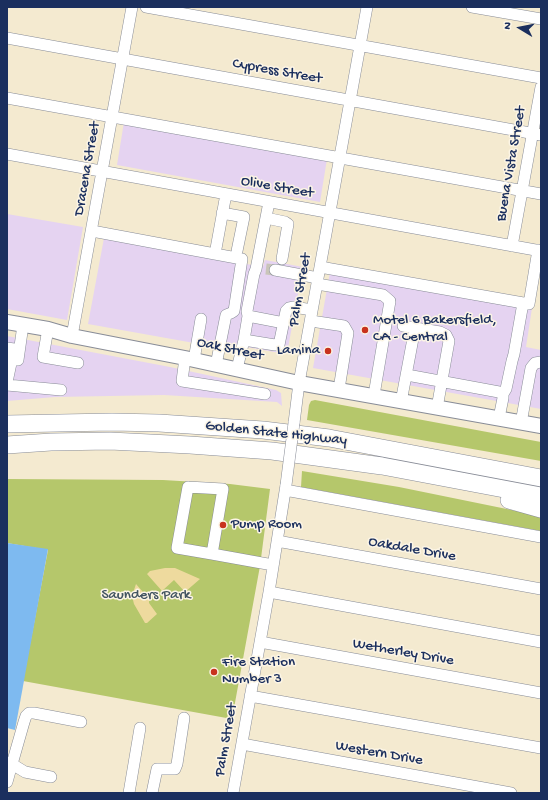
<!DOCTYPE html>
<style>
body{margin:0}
#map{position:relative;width:548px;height:800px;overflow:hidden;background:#f4ead0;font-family:"Gochi Hand",sans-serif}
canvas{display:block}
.frame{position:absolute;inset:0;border:8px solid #1b2f5e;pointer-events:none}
.north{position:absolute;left:500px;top:8px;width:40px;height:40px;-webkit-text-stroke:3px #fcf5e5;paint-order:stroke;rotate:280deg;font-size:11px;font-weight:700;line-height:16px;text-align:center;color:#1b2f5e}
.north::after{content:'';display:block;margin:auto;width:14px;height:18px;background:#1b2f5e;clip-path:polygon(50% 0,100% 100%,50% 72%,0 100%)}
</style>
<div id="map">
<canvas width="548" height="800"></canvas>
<div class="frame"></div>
<div class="north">N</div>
</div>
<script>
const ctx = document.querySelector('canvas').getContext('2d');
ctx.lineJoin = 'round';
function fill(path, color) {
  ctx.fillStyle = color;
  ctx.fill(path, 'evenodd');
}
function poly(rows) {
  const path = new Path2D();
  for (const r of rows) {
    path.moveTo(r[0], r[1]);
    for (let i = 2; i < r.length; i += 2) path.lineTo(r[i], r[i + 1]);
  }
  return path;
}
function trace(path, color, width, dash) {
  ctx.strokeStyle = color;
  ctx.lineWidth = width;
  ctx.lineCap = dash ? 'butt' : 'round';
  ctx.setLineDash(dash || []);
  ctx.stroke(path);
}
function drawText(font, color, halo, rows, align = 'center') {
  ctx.font = font + ' "Gochi Hand",sans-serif';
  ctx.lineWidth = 3;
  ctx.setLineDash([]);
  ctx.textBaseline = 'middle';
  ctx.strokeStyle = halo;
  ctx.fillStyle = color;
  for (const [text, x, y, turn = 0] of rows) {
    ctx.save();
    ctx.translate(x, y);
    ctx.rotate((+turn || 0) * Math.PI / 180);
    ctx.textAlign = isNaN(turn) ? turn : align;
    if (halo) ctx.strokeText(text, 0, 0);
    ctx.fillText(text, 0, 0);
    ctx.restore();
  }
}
const built = poly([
 [124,122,327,159,320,202,117,165],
 [7,214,83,227,67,320,7,309],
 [104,238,263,267,265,260,303,267,288,348,280,353,235,345,233,350,88,324],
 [330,272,532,308,526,347,541,350,541,409,313,368],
 [7,336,170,367,276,390,281,393,282,406,277,402,164,395,55,397,7,401]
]);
const green = poly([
 [315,400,541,442,541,461,307,420,309,405,311,401],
 [302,471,399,487,541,516,541,531,301,487],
 [7,479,163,480,230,484,270,489,260,566,232,719,23,681,48,550,7,543]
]);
const sand = poly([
 [165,568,175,568,200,579,185,592,174,580,162,591,147,574,150,571],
 [136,584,149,599,149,603,157,614,147,623,145,623,134,604,132,596]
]);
const water = poly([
 [7,543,48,549,15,730,7,728]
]);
const minorTunnel = poly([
 [266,269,275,270]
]);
const minor = poly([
 [146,7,541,78],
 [472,7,541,19],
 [7,38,541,135],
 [7,98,541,194],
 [7,154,541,251],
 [222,213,244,217,237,251],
 [266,218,285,222,288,224,282,259],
 [92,231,215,254],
 [512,246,541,87],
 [320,267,529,304,538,250],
 [275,270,318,278],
 [317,284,383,295,390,301,374,395],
 [248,316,284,323],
 [311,321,344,326,348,333,339,389],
 [403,326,440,332,446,335,449,341,437,408],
 [48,329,43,357,78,363],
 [72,336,132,7],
 [244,340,275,345,279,345,286,311,289,308,294,307,312,310],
 [7,348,14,349,7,382],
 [185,358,182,381,265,394],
 [12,359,18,360,23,325],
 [194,360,201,319],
 [216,365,226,315,231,313,234,311,242,259,215,254,226,194],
 [237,369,244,340,248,316,247,311,254,274,256,269,269,202],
 [407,375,499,392,503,394,503,398,499,418],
 [7,385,61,390],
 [503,394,506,389,512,361,514,354,523,303],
 [401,402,415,328],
 [294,423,299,383,367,7],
 [521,423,531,368,535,363,541,362],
 [188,487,223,489,212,554,177,548,188,487],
 [285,490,541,537],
 [277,541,541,589],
 [212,554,273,565],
 [269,592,541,642],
 [260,642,541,693],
 [250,696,541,748],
 [242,744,511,793],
 [7,763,12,764,24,722,26,716,29,713,34,713,81,722],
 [7,782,12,764,25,772,51,777],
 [129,793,140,728],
 [152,793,157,769,175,769,177,764,184,718],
 [233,793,269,592,286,485]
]);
const major = poly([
 [7,322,48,329,72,336,185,358,299,383,541,426]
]);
const highway = poly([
 [7,424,112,422,159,423,263,430,329,438,541,478],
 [7,445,51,442,110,441,190,445,272,451,382,466,541,496],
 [509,500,541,509]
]);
const minorBridge = poly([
 [286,485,294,423]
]);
const markers = [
 [365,330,4,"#c8321e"],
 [328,351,4,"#c8321e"],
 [223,525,4,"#c8321e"],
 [214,672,4,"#c8321e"]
];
const streetNames = [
 ["Cypress Street",277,72,10],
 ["Buena Vista Street",512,164,-80],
 ["Dracena Street",88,169,-80],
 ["Olive Street",277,188,10],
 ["Palm Street",301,290,-80],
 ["Oak Street",230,350,12],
 ["Golden State Highway",276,434,6],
 ["Oakdale Drive",412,550,10],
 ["Wetherley Drive",403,653,10],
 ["Palm Street",227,740,-80],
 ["Western Drive",379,754,10]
];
const poiNames = [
 ["Motel 6 Bakersfield,",373,321],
 ["CA - Central",373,338],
 ["Lamina",320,351,"right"],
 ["Pump Room",231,525],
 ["Fire Station",222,663],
 ["Number 3",222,680]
];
const parkNames = [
 ["Saunders Park",146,596]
];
fill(built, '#e5d3f1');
fill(green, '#b5c76b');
fill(sand, '#eeda9e');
fill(water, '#7ebaf0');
trace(minorTunnel, '#c9c5b9', 11, [11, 5.5]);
trace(minor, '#888c97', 12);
trace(major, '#888c97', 16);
trace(highway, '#888c97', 18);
trace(minor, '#fff', 11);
trace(major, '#fff', 14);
trace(highway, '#fff', 17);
trace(minorBridge, '#888c97', 12, []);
trace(minorBridge, '#fff', 11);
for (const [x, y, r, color] of markers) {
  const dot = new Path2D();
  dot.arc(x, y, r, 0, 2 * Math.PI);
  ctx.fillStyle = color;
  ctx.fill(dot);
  trace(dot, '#fcf5e5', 1.5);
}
drawText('15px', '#1b2f5e', '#fcf5e5', streetNames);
drawText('15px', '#1b2f5e', '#fcf5e5', poiNames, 'left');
drawText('15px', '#425561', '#fcf5e5', parkNames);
</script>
